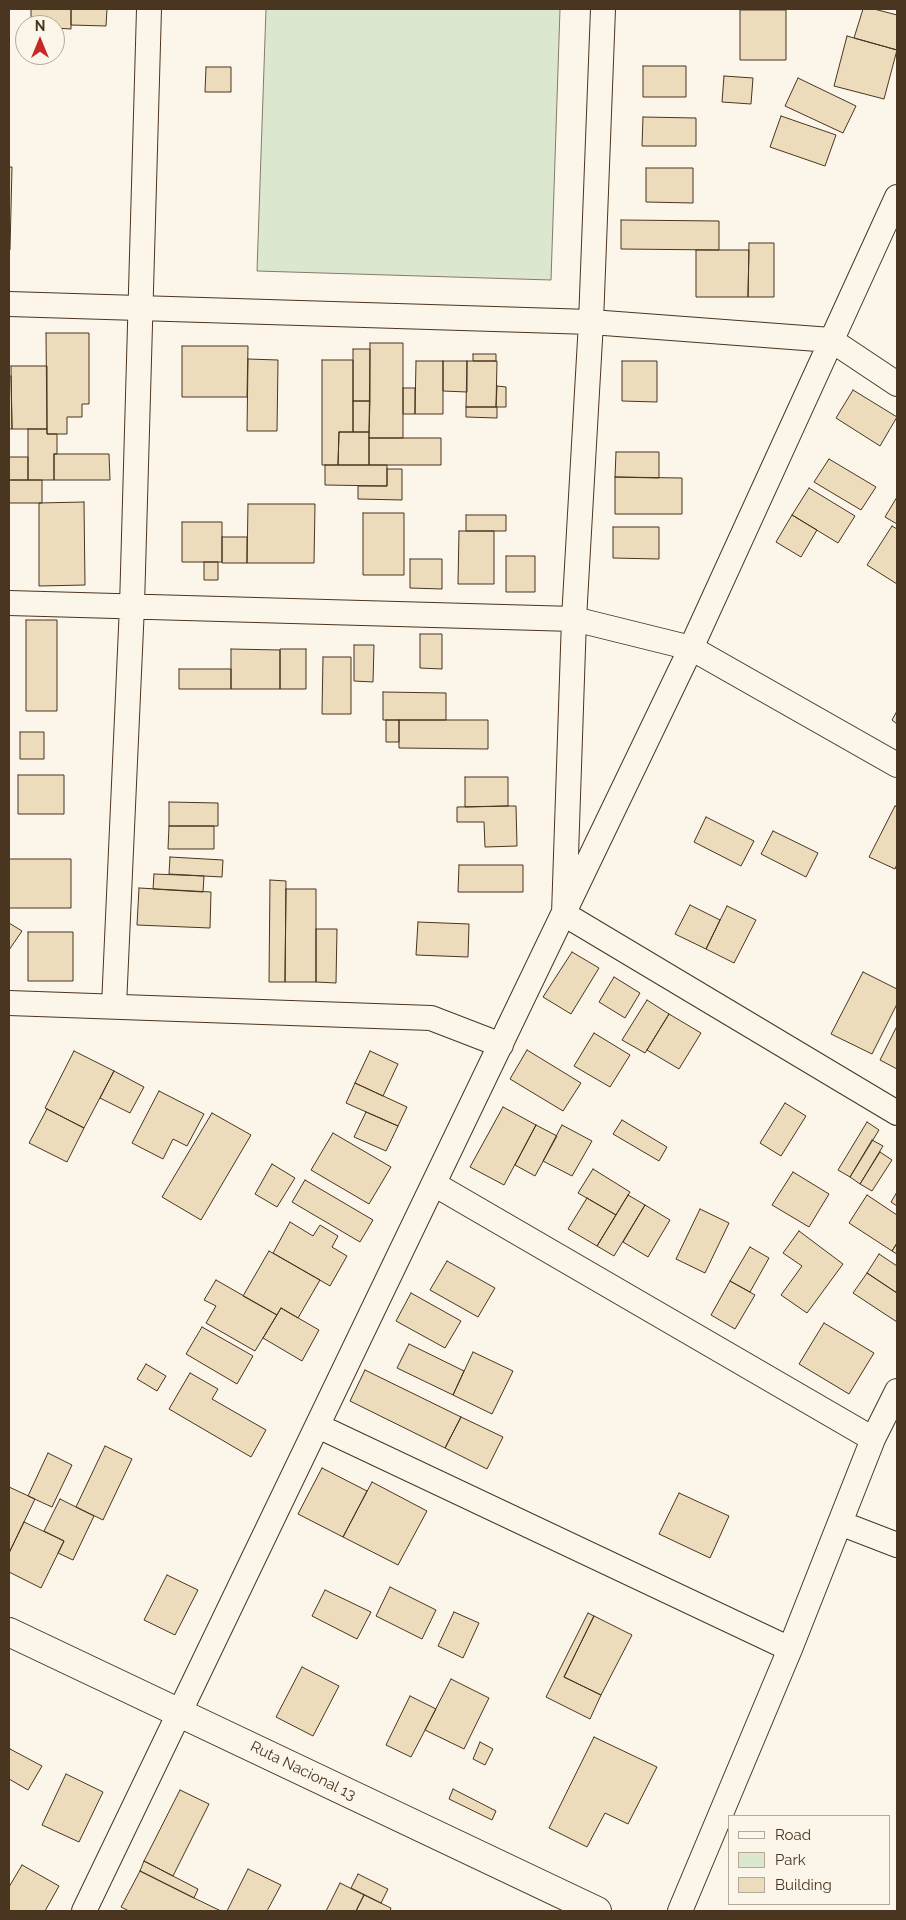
<!DOCTYPE html>
<style>
body{margin:0}
#map{position:relative;width:906px;height:1920px;overflow:hidden;background:#fbf6e9;font-family:Raleway,sans-serif}
canvas{display:block}
.frame{position:absolute;inset:0;border:10px solid #4a3520;pointer-events:none}
.legend{position:absolute;left:728px;top:1815px;width:162px;height:90px;box-sizing:border-box;background:#fbf6e9;border:1px solid #b4a999;margin:0;padding:6px 9px;list-style:none;font-size:15px;color:#4a3520}
.legend li{display:flex;align-items:center;gap:10px;height:25px}
.legend b{width:25px;border:1px solid #b4a999}
.north{position:absolute;left:15px;top:15px;width:50px;height:50px;box-sizing:border-box;background:#fbf6e9;border:1px solid #b4a999;border-radius:50%;rotate:0deg;font-size:14px;font-weight:700;line-height:20px;text-align:center;color:#4a3520}
.north::after{content:'';display:block;margin:auto;width:18px;height:22px;background:#c62828;clip-path:polygon(50% 0,100% 100%,50% 72%,0 100%)}
</style>
<div id="map">
<canvas width="906" height="1920"></canvas>
<div class="frame"></div>
<ul class="legend">
<li><b style="height:6px;background:#fbf6e9"></b>Road</li>
<li><b style="height:14px;background:#dce7d0"></b>Park</li>
<li><b style="height:14px;background:#ecdcbc"></b>Building</li>
</ul>
<div class="north">N</div>
</div>
<script>
const ctx = document.querySelector('canvas').getContext('2d');
ctx.lineJoin = 'round';
function fill(path, color) {
  ctx.fillStyle = color;
  ctx.fill(path, 'evenodd');
}
function poly(rows) {
  const path = new Path2D();
  for (const r of rows) {
    path.moveTo(r[0], r[1]);
    for (let i = 2; i < r.length; i += 2) path.lineTo(r[i], r[i + 1]);
  }
  return path;
}
function trace(path, color, width, dash) {
  ctx.strokeStyle = color;
  ctx.lineWidth = width;
  ctx.lineCap = dash ? 'butt' : 'round';
  ctx.setLineDash(dash || []);
  ctx.stroke(path);
}
function drawText(font, color, halo, rows, align = 'center') {
  ctx.font = font + ' Raleway,sans-serif';
  ctx.lineWidth = 4;
  ctx.setLineDash([]);
  ctx.textBaseline = 'middle';
  ctx.strokeStyle = halo;
  ctx.fillStyle = color;
  for (const [text, x, y, turn = 0] of rows) {
    ctx.save();
    ctx.translate(x, y);
    ctx.rotate((+turn || 0) * Math.PI / 180);
    ctx.textAlign = isNaN(turn) ? turn : align;
    if (halo) ctx.strokeText(text, 0, 0);
    ctx.fillText(text, 0, 0);
    ctx.restore();
  }
}
const green = poly([
 [266,9,560,9,551,280,257,271,266,9]
]);
const building = poly([
 [31,9,71,9,71,29,55,28,55,25,31,25,31,9],
 [71,9,107,9,106,26,71,25,71,9],
 [863,9,874,9,897,15,897,50,854,38,863,9],
 [740,10,786,10,786,60,740,60,740,10],
 [847,36,897,50,884,99,834,86,847,36],
 [643,66,686,66,686,97,643,97,643,66],
 [206,67,231,67,231,92,205,92,206,67],
 [724,76,753,78,751,104,722,102,724,76],
 [798,78,856,106,843,133,785,106,798,78],
 [781,116,836,135,825,166,770,147,781,116],
 [643,117,696,118,696,146,642,146,643,117],
 [9,167,12,167,10,250,9,250,9,167],
 [646,168,693,168,693,203,646,202,646,168],
 [621,220,719,221,719,250,621,249,621,220],
 [749,243,774,243,774,297,748,297,749,243],
 [696,250,749,250,748,297,696,297,696,250],
 [46,333,89,333,89,404,82,404,82,417,67,417,67,434,47,434,46,333],
 [370,343,403,343,403,438,369,438,370,343],
 [182,346,248,346,247,397,182,397,182,346],
 [353,349,370,349,370,401,353,401,353,349],
 [473,354,496,354,496,361,473,361,473,354],
 [248,359,278,360,277,431,247,431,248,359],
 [322,360,353,360,353,432,339,432,338,465,322,465,322,360],
 [416,361,443,361,443,414,415,414,416,361],
 [443,361,467,361,467,392,443,391,443,361],
 [467,361,497,361,496,407,466,407,467,361],
 [622,361,657,361,657,402,622,401,622,361],
 [11,366,47,366,47,429,12,429,11,366],
 [9,376,11,376,12,429,9,429,9,376],
 [497,386,506,387,506,407,496,407,497,386],
 [403,388,415,388,415,414,403,414,403,388],
 [853,390,897,417,880,446,836,418,853,390],
 [353,401,370,401,369,432,353,432,353,401],
 [466,407,497,407,497,418,466,417,466,407],
 [28,429,47,429,47,434,57,434,57,454,54,454,54,480,28,480,28,429],
 [339,432,369,432,369,465,338,465,339,432],
 [369,438,441,438,441,465,369,465,369,438],
 [616,452,659,452,659,478,615,477,616,452],
 [54,454,109,454,110,480,54,480,54,454],
 [9,457,28,457,28,480,9,480,9,457],
 [829,459,876,487,861,510,814,482,829,459],
 [325,465,387,465,387,486,325,485,325,465],
 [387,469,402,469,402,500,358,499,358,486,387,486,387,469],
 [615,477,682,478,682,514,615,514,615,477],
 [9,480,42,480,42,503,9,503,9,480],
 [809,488,855,516,838,543,792,515,809,488],
 [897,497,897,524,885,517,897,497],
 [84,502,85,585,39,586,39,503,84,502],
 [248,504,315,504,314,563,247,563,248,504],
 [363,513,404,513,404,575,363,575,363,513],
 [466,515,506,515,506,531,466,531,466,515],
 [792,515,817,530,801,557,776,542,792,515],
 [182,522,222,522,222,562,182,562,182,522],
 [892,526,897,529,897,584,867,565,892,526],
 [613,527,659,527,659,559,613,558,613,527],
 [459,531,494,531,494,584,458,584,459,531],
 [222,537,247,537,247,563,222,563,222,537],
 [506,556,535,556,535,592,506,592,506,556],
 [410,559,442,559,442,589,410,588,410,559],
 [204,562,218,562,218,580,204,580,204,562],
 [26,620,57,620,57,711,26,711,26,620],
 [420,634,442,634,442,669,420,668,420,634],
 [354,645,374,645,373,682,354,681,354,645],
 [231,649,280,650,280,689,231,689,231,649],
 [306,649,306,689,280,689,280,649,306,649],
 [323,657,351,657,351,714,322,714,323,657],
 [179,669,231,669,231,689,179,689,179,669],
 [383,692,446,693,446,720,383,720,383,692],
 [897,711,897,724,892,720,897,711],
 [386,720,399,720,399,742,386,742,386,720],
 [399,720,488,720,488,749,399,748,399,720],
 [20,732,44,732,44,759,20,759,20,732],
 [18,775,64,775,64,814,18,814,18,775],
 [465,777,508,777,508,806,465,807,465,777],
 [169,802,218,803,218,826,169,826,169,802],
 [508,806,516,806,517,846,485,847,484,822,457,822,457,807,508,806],
 [895,806,897,807,897,864,895,869,869,857,895,806],
 [706,817,754,841,741,866,694,842,706,817],
 [169,826,214,826,214,849,168,849,169,826],
 [773,831,818,853,806,877,761,854,773,831],
 [170,857,223,860,222,877,169,874,170,857],
 [9,859,71,859,71,908,9,908,9,859],
 [459,865,523,865,523,892,458,892,459,865],
 [154,874,204,876,203,892,153,889,154,874],
 [270,880,286,881,285,982,269,982,270,880],
 [139,888,211,892,210,928,137,925,139,888],
 [286,889,316,889,316,982,285,982,286,889],
 [690,905,720,920,706,949,675,934,690,905],
 [727,906,756,920,734,963,706,949,727,906],
 [418,922,469,924,468,957,416,955,418,922],
 [9,923,22,931,9,950,9,923],
 [316,929,337,929,336,983,316,982,316,929],
 [28,932,73,932,73,981,28,981,28,932],
 [572,952,599,968,571,1014,543,997,572,952],
 [863,972,897,989,897,1004,872,1054,831,1034,863,972],
 [614,977,640,993,625,1018,599,1002,614,977],
 [647,1000,669,1014,645,1053,622,1040,647,1000],
 [669,1014,701,1033,679,1069,647,1050,669,1014],
 [897,1026,897,1069,880,1060,897,1026],
 [594,1033,630,1055,610,1087,574,1066,594,1033],
 [527,1050,581,1083,563,1111,510,1079,527,1050],
 [74,1051,114,1071,84,1128,45,1108,74,1051],
 [370,1051,398,1064,383,1096,355,1083,370,1051],
 [114,1071,144,1087,130,1113,100,1098,114,1071],
 [355,1083,407,1107,398,1126,346,1103,355,1083],
 [159,1091,204,1114,187,1146,173,1139,163,1159,132,1143,159,1091],
 [785,1103,806,1116,781,1156,760,1143,785,1103],
 [503,1107,536,1125,504,1185,470,1167,503,1107],
 [47,1109,84,1128,67,1162,29,1143,47,1109],
 [366,1112,398,1126,386,1151,354,1137,366,1112],
 [212,1113,251,1135,201,1220,162,1197,212,1113],
 [622,1120,667,1147,659,1161,613,1134,622,1120],
 [867,1122,879,1130,850,1177,838,1170,867,1122],
 [536,1125,557,1136,535,1176,515,1165,536,1125],
 [562,1125,592,1141,572,1176,543,1161,562,1125],
 [333,1133,391,1167,369,1204,311,1170,333,1133],
 [872,1140,883,1146,860,1184,850,1177,872,1140],
 [880,1152,892,1160,872,1191,860,1184,880,1152],
 [272,1164,295,1178,277,1207,255,1194,272,1164],
 [593,1169,630,1192,616,1215,578,1193,593,1169],
 [793,1172,829,1194,809,1227,772,1205,793,1172],
 [305,1180,373,1220,360,1242,292,1202,305,1180],
 [897,1192,897,1206,891,1202,897,1192],
 [628,1195,645,1205,614,1256,597,1246,628,1195],
 [867,1195,897,1215,897,1243,892,1251,849,1223,867,1195],
 [587,1198,616,1215,597,1246,568,1229,587,1198],
 [645,1205,670,1220,648,1257,623,1242,645,1205],
 [700,1209,729,1223,705,1273,676,1259,700,1209],
 [290,1222,313,1236,320,1225,338,1236,332,1247,347,1256,330,1286,273,1253,290,1222],
 [799,1231,843,1264,807,1313,781,1295,802,1266,783,1253,799,1231],
 [897,1243,897,1254,892,1251,897,1243],
 [750,1247,769,1258,750,1292,730,1281,750,1247],
 [269,1251,320,1280,298,1318,281,1308,277,1315,243,1296,269,1251],
 [879,1254,897,1266,897,1293,867,1273,879,1254],
 [447,1261,495,1288,478,1317,430,1290,447,1261],
 [867,1273,897,1293,897,1322,853,1293,867,1273],
 [216,1280,277,1315,255,1351,206,1323,216,1306,204,1300,216,1280],
 [730,1281,755,1295,735,1329,711,1315,730,1281],
 [411,1293,461,1321,445,1348,396,1321,411,1293],
 [281,1308,319,1330,302,1361,263,1338,281,1308],
 [824,1323,874,1353,849,1394,799,1364,824,1323],
 [202,1327,253,1356,237,1384,186,1354,202,1327],
 [409,1344,464,1371,453,1395,397,1368,409,1344],
 [473,1352,513,1371,492,1414,453,1395,473,1352],
 [146,1364,166,1376,157,1391,137,1379,146,1364],
 [365,1370,461,1417,445,1448,350,1401,365,1370],
 [190,1373,218,1389,212,1399,266,1430,251,1457,169,1409,190,1373],
 [461,1417,503,1437,487,1469,445,1448,461,1417],
 [105,1446,132,1459,103,1520,76,1507,105,1446],
 [48,1453,72,1465,52,1507,28,1496,48,1453],
 [322,1468,367,1491,343,1537,298,1514,322,1468],
 [372,1482,427,1511,398,1565,343,1537,372,1482],
 [9,1487,35,1499,9,1553,9,1487],
 [679,1493,729,1516,710,1558,659,1534,679,1493],
 [60,1499,94,1516,73,1560,58,1553,64,1541,44,1531,60,1499],
 [24,1522,64,1541,41,1588,9,1572,9,1553,24,1522],
 [167,1575,198,1590,175,1635,144,1620,167,1575],
 [390,1587,436,1610,422,1639,376,1616,390,1587],
 [325,1590,371,1612,357,1639,312,1616,325,1590],
 [454,1612,479,1623,463,1658,438,1646,454,1612],
 [588,1613,594,1616,564,1677,601,1695,590,1719,546,1697,588,1613],
 [594,1616,632,1635,601,1695,564,1677,594,1616],
 [302,1667,339,1686,313,1736,276,1717,302,1667],
 [451,1679,489,1698,464,1749,425,1730,451,1679],
 [410,1696,436,1709,411,1757,386,1745,410,1696],
 [594,1737,657,1767,628,1824,605,1813,587,1847,549,1828,594,1737],
 [480,1742,493,1749,485,1765,473,1759,480,1742],
 [10,1749,42,1766,28,1790,9,1779,9,1752,10,1749],
 [66,1774,103,1792,79,1842,42,1825,66,1774],
 [453,1789,496,1811,492,1820,449,1799,453,1789],
 [180,1790,209,1804,173,1876,144,1861,180,1790],
 [144,1861,198,1889,194,1898,140,1871,144,1861],
 [22,1865,59,1886,45,1911,9,1911,9,1887,22,1865],
 [248,1869,281,1885,267,1911,227,1911,248,1869],
 [140,1871,194,1898,221,1911,129,1911,121,1907,140,1871],
 [358,1874,388,1889,381,1903,351,1888,358,1874],
 [340,1883,364,1895,356,1911,326,1911,340,1883],
 [364,1895,391,1908,390,1911,356,1911,364,1895]
]);
const minor = poly([
 [603,9,591,322,574,619,564,914,897,1113],
 [9,304,591,322,831,340,897,384],
 [9,603,574,619,691,648,897,765],
 [9,1003,431,1018,501,1045],
 [114,1006,132,606,149,9],
 [434,1184,873,1439],
 [318,1426,790,1649],
 [840,1523,897,1545],
 [84,1911,691,648,897,197],
 [680,1911,790,1649,873,1439,897,1391]
]);
const trunk = poly([
 [9,1632,597,1911]
]);
const streetNames = [
 ["Ruta Nacional 13",303,1771,26]
];
fill(green, '#dce7d0');
trace(green, '#887966', 1);
fill(building, '#ecdcbc');
trace(building, '#4a3520', 1);
trace(minor, '#4a3520', 26);
trace(trunk, '#4a3520', 30);
trace(minor, '#fbf6e9', 24);
trace(trunk, '#fbf6e9', 28);
drawText('15px', '#4a3520', '#fbf6e9', streetNames);
</script>
